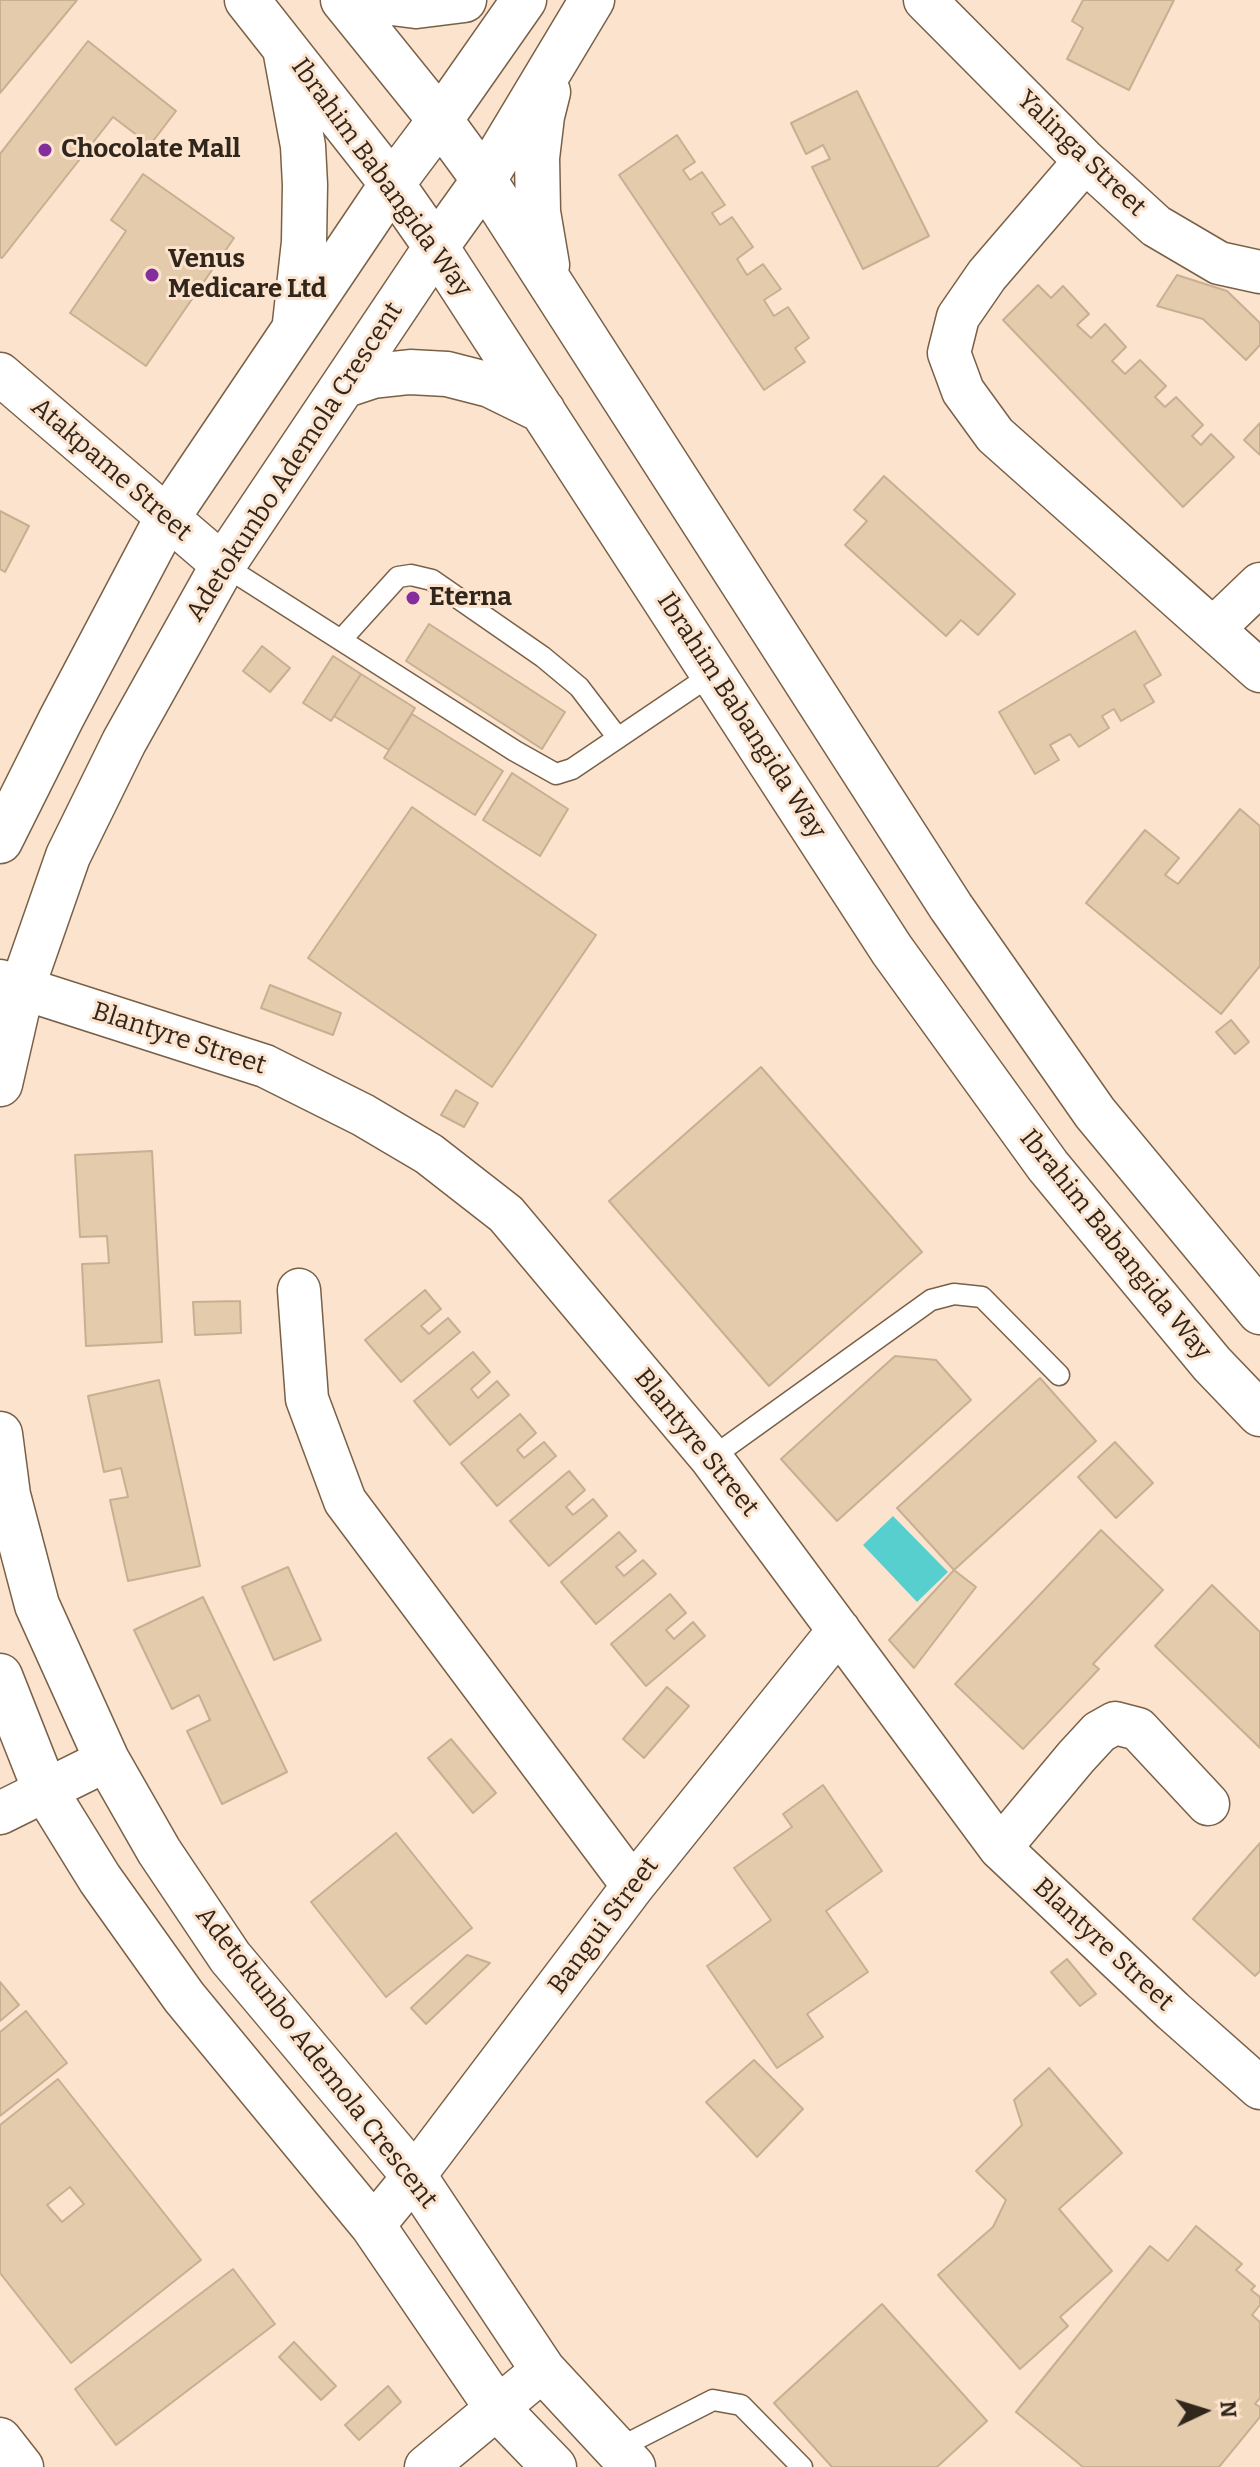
<!DOCTYPE html>
<style>
body{margin:0}
#map{position:relative;width:1260px;height:2467px;overflow:hidden;background:#fbe3cd;font-family:Bitter,serif}
canvas{display:block}
.north{position:absolute;left:1164px;top:2371px;width:80px;height:80px;-webkit-text-stroke:6px #fbe3cd;paint-order:stroke;rotate:86deg;font-size:22px;font-weight:700;line-height:32px;text-align:center;color:#31261c}
.north::after{content:'';display:block;margin:auto;width:28px;height:36px;background:#31261c;clip-path:polygon(50% 0,100% 100%,50% 72%,0 100%)}
</style>
<div id="map">
<canvas width="1260" height="2467"></canvas>
<div class="north">N</div>
</div>
<script>
const ctx = document.querySelector('canvas').getContext('2d');
ctx.lineJoin = 'round';
function fill(path, color) {
  ctx.fillStyle = color;
  ctx.fill(path, 'evenodd');
}
function poly(rows) {
  const path = new Path2D();
  for (const r of rows) {
    path.moveTo(r[0], r[1]);
    for (let i = 2; i < r.length; i += 2) path.lineTo(r[i], r[i + 1]);
  }
  return path;
}
function trace(path, color, width, dash) {
  ctx.strokeStyle = color;
  ctx.lineWidth = width;
  ctx.lineCap = dash ? 'butt' : 'round';
  ctx.setLineDash(dash || []);
  ctx.stroke(path);
}
function drawText(font, color, halo, rows, align = 'center') {
  ctx.font = font + ' Bitter,serif';
  ctx.lineWidth = 6;
  ctx.setLineDash([]);
  ctx.textBaseline = 'middle';
  ctx.strokeStyle = halo;
  ctx.fillStyle = color;
  for (const [text, x, y, turn = 0] of rows) {
    ctx.save();
    ctx.translate(x, y);
    ctx.rotate((+turn || 0) * Math.PI / 180);
    ctx.textAlign = isNaN(turn) ? turn : align;
    if (halo) ctx.strokeText(text, 0, 0);
    ctx.fillText(text, 0, 0);
    ctx.restore();
  }
}
const water = poly([
 [893,1516,948,1572,917,1602,863,1545]
]);
const building = poly([
 [0,0,77,0,0,93,0,0],
 [1083,0,1174,0,1129,90,1067,59,1083,28,1072,21,1083,0],
 [88,41,176,111,150,145,113,117,2,258,0,257,0,154,88,41],
 [857,91,929,236,863,269,812,167,830,159,823,145,806,154,791,123,857,91],
 [677,135,695,162,683,170,690,180,702,172,725,205,712,213,720,225,732,217,753,247,737,259,747,275,763,264,781,289,764,300,774,316,788,307,809,338,795,348,805,362,764,390,619,175,677,135],
 [143,174,234,238,146,366,70,313,126,231,111,220,143,174],
 [1177,275,1227,291,1260,323,1260,345,1246,360,1203,319,1157,306,1177,275],
 [1038,285,1051,298,1063,286,1089,314,1077,325,1091,338,1105,324,1126,347,1112,361,1125,374,1140,360,1166,386,1155,397,1165,407,1176,397,1203,425,1192,436,1201,445,1211,434,1234,457,1183,507,1003,320,1038,285],
 [1260,423,1260,455,1244,440,1260,423],
 [884,476,1015,594,978,635,961,620,946,636,845,545,867,521,854,510,884,476],
 [0,511,29,526,5,572,0,569,0,511],
 [429,624,565,712,542,749,406,661,429,624],
 [1135,631,1161,675,1144,685,1154,702,1121,721,1114,709,1102,716,1109,728,1079,747,1070,734,1050,745,1059,760,1035,774,999,712,1135,631],
 [262,646,290,668,270,692,243,671,262,646],
 [333,656,361,674,331,721,303,703,333,656],
 [361,674,415,708,389,750,334,716,361,674],
 [412,714,503,771,475,815,384,758,412,714],
 [512,773,568,809,540,856,483,820,512,773],
 [412,807,596,935,492,1087,308,958,412,807],
 [1240,809,1260,826,1260,966,1221,1014,1086,903,1145,830,1179,858,1165,875,1178,884,1240,809],
 [270,985,341,1013,333,1035,261,1008,270,985],
 [1231,1020,1249,1042,1235,1054,1216,1032,1231,1020],
 [761,1067,922,1252,769,1386,609,1201,761,1067],
 [456,1090,478,1103,464,1127,441,1115,456,1090],
 [152,1151,162,1342,86,1346,82,1264,109,1263,107,1236,80,1237,75,1155,152,1151],
 [425,1290,441,1309,421,1326,429,1334,448,1318,460,1332,401,1382,365,1340,425,1290],
 [240,1301,241,1333,195,1335,193,1302,240,1301],
 [473,1352,490,1372,471,1389,478,1398,497,1381,509,1395,450,1445,414,1401,473,1352],
 [895,1356,936,1360,971,1400,837,1521,781,1459,895,1356],
 [1040,1378,1096,1441,954,1570,897,1508,1040,1378],
 [159,1380,200,1566,128,1581,110,1500,128,1497,121,1468,104,1472,88,1396,159,1380],
 [520,1414,536,1433,517,1450,524,1458,544,1442,556,1456,497,1506,461,1463,520,1414],
 [1115,1442,1153,1483,1116,1518,1078,1477,1115,1442],
 [569,1471,585,1490,566,1507,573,1515,593,1499,607,1516,549,1566,510,1521,569,1471],
 [1101,1530,1163,1590,1093,1664,1099,1669,1023,1749,955,1684,1101,1530],
 [619,1532,636,1551,616,1567,624,1576,643,1560,656,1574,596,1624,561,1582,619,1532],
 [288,1567,321,1640,274,1660,242,1587,288,1567],
 [954,1570,976,1587,914,1668,889,1640,954,1570],
 [1212,1585,1260,1632,1260,1748,1155,1646,1212,1585],
 [670,1594,686,1613,666,1630,674,1639,693,1622,705,1636,646,1686,611,1644,670,1594],
 [203,1597,287,1772,222,1804,187,1731,210,1720,199,1695,172,1709,134,1630,203,1597],
 [667,1687,689,1706,644,1758,623,1739,667,1687],
 [451,1739,496,1793,473,1813,428,1758,451,1739],
 [823,1785,882,1871,826,1911,868,1972,807,2014,823,2037,777,2068,707,1966,771,1920,734,1868,792,1827,783,1814,823,1785],
 [396,1833,472,1928,386,1997,311,1902,396,1833],
 [1260,1843,1260,1971,1255,1976,1193,1919,1260,1843],
 [467,1955,490,1963,426,2024,411,2008,467,1955],
 [1067,1959,1096,1994,1080,2006,1051,1972,1067,1959],
 [0,1982,19,2005,0,2021,0,1982],
 [26,2011,67,2063,0,2116,0,2032,26,2011],
 [754,2060,803,2109,757,2157,706,2102,754,2060],
 [1049,2068,1122,2153,1059,2209,1112,2271,1060,2317,1068,2326,1020,2369,938,2275,993,2227,1006,2200,976,2171,1022,2125,1014,2100,1049,2068],
 [58,2079,201,2260,71,2363,0,2273,0,2125,58,2079],
 [70,2187,84,2204,62,2222,47,2205,70,2187],
 [1196,2226,1242,2264,1236,2270,1255,2286,1251,2290,1260,2297,1260,2305,1252,2315,1260,2322,1260,2398,1255,2404,1260,2407,1260,2417,1219,2467,1083,2467,1016,2412,1150,2246,1168,2261,1196,2226],
 [233,2269,275,2324,116,2445,75,2389,233,2269],
 [882,2304,987,2421,937,2467,832,2467,774,2403,882,2304],
 [294,2342,336,2386,321,2400,279,2357,294,2342],
 [388,2386,401,2402,359,2440,345,2425,388,2386]
]);
const service = poly([
 [223,565,515,751,556,774,572,769,714,673],
 [341,640,398,577,411,575,432,580,543,657,579,687,618,738],
 [711,1458,931,1300,954,1294,982,1297,1059,1375],
 [617,2449,713,2400,741,2405,802,2467]
]);
const minor = poly([
 [925,0,1085,161,1156,226,1219,263,1260,272],
 [1085,161,987,275,958,317,949,353,963,391,995,435,1260,671],
 [0,374,223,565],
 [1213,629,1260,584],
 [0,981,265,1066,363,1115,429,1154,506,1214,711,1458,1000,1848,1173,2011,1260,2088],
 [299,1290,307,1399,345,1501,633,1886],
 [0,1813,107,1760],
 [1000,1848,1076,1757,1099,1732,1115,1723,1138,1729,1208,1804],
 [373,2226,414,2176,633,1886,839,1630],
 [0,2439,22,2467],
 [426,2467,543,2370]
]);
const secondary = poly([
 [247,0,392,184,436,247,892,950,1048,1166,1212,1364,1260,1414],
 [343,0,440,120,484,180,951,907,1095,1113,1260,1312],
 [368,0,416,6,464,0],
 [286,54,303,146,305,185,304,242,295,323],
 [547,265,538,212,537,158,542,116,548,92],
 [343,386,373,376,410,372,447,374,490,385,543,411],
 [0,841,61,719,167,518,392,184,440,120,524,0],
 [0,1084,22,988,68,856,124,742,223,565,436,247,484,180,592,0],
 [0,1434,8,1495,37,1605,107,1760,159,1851,230,1957,414,2176,543,2370,633,2467],
 [0,1676,45,1790,100,1879,184,1997,373,2226,497,2408,554,2467]
]);
const markers = [
 [45,150,8,"#832e9c"],
 [152,275,8,"#832e9c"],
 [413,598,8,"#832e9c"]
];
const poiNames = [
 ["Chocolate Mall",61,150],
 ["Venus",168,260],
 ["Medicare Ltd",168,290],
 ["Eterna",429,598]
];
const streetNames = [
 ["Yalinga Street",1081,154,44],
 ["Ibrahim Babangida Way",381,178,54],
 ["Adetokunbo Ademola Crescent",295,462,-57],
 ["Atakpame Street",111,470,41],
 ["Ibrahim Babangida Way",741,716,57],
 ["Blantyre Street",179,1039,18],
 ["Ibrahim Babangida Way",1115,1245,51],
 ["Blantyre Street",696,1443,51],
 ["Bangui Street",604,1926,-53],
 ["Blantyre Street",1103,1945,43],
 ["Adetokunbo Ademola Crescent",316,2058,52]
];
fill(water, '#58cfcf');
fill(building, '#e3cbac');
trace(building, '#c7b092', 2);
trace(service, '#796047', 23);
trace(minor, '#796047', 45);
trace(secondary, '#796047', 47);
trace(service, '#fff', 20);
trace(minor, '#fff', 42);
trace(secondary, '#fff', 44);
for (const [x, y, r, color] of markers) {
  const dot = new Path2D();
  dot.arc(x, y, r, 0, 2 * Math.PI);
  ctx.fillStyle = color;
  ctx.fill(dot);
  trace(dot, '#fbe3cd', 3);
}
drawText('bold 26px', '#31261c', '#fbe3cd', poiNames, 'left');
drawText('26px', '#31261c', '#fbe3cd', streetNames);
</script>
